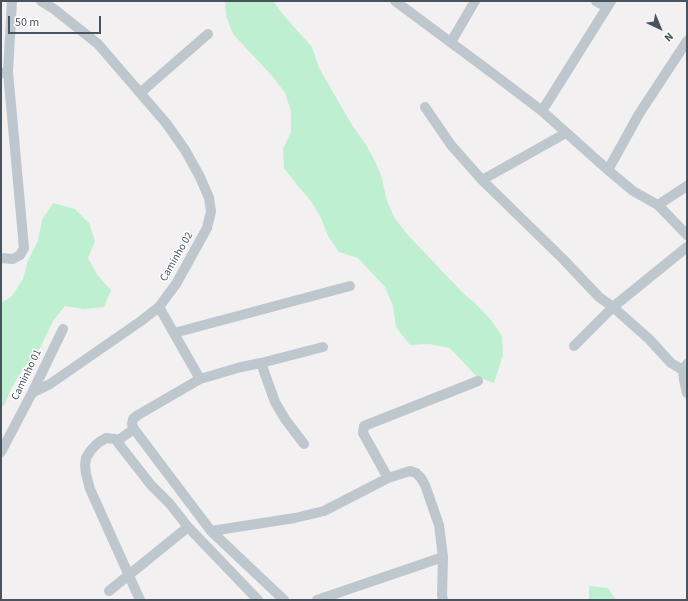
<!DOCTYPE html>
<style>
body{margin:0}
#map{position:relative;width:688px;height:601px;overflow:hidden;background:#f2f0f0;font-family:"Source Sans 3",sans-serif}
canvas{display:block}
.frame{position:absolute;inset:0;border:2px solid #48535d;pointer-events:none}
.north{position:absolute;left:640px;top:8px;width:40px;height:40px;-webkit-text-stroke:3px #fff;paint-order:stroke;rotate:136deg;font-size:11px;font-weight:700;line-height:16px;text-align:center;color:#48535d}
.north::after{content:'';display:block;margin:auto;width:14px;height:18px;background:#48535d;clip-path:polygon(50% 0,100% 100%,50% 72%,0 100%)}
.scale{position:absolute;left:8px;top:16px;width:93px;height:18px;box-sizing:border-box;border:2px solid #48535d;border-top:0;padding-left:5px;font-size:12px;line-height:14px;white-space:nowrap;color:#48535d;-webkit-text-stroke:3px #fff;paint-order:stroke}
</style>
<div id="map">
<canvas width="688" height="601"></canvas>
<div class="frame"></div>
<div class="north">N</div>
<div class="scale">50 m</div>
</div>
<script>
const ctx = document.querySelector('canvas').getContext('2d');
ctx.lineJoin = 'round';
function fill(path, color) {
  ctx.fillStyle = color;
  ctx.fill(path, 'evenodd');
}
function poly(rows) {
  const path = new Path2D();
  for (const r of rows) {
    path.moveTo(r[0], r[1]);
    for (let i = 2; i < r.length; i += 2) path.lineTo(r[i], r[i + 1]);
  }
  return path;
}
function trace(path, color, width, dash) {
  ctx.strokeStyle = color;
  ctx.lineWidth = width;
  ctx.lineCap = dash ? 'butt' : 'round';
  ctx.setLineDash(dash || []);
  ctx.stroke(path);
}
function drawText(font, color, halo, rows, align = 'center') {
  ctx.font = font + ' "Source Sans 3",sans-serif';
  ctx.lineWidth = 3;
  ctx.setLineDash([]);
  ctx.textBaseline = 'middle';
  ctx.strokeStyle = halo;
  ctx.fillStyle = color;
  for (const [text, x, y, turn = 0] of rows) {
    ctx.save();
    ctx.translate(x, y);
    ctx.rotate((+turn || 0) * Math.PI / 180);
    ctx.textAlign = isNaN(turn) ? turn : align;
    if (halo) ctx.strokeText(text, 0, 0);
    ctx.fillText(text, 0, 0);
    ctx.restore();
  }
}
const green = poly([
 [225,1,273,1,286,18,312,47,319,68,352,125,365,143,375,161,382,178,386,198,394,217,406,233,462,292,477,305,491,320,502,336,503,355,494,383,477,377,450,348,429,344,410,345,396,327,393,306,385,287,358,258,339,252,328,236,321,218,311,201,298,186,284,168,283,149,291,132,291,111,285,93,273,77,233,34,226,16],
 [53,203,75,209,89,223,95,241,88,258,98,276,111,290,104,307,84,309,65,306,53,321,38,352,23,369,12,387,5,404,1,407,1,303,12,296,23,279,28,260,38,241,42,220],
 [589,586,608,588,616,600,589,600]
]);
const street = poly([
 [41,1,54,9,98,44,166,123,185,150,200,177,209,198,211,211,207,228,176,284,159,307,200,379,241,367,261,363,323,347],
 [395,1,496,76,542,111,608,170,633,191,658,205,687,235],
 [596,1,607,7],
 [451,42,475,1],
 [1,73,8,72,12,1],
 [140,93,208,34],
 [425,107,451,145,482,180,563,259,599,297,613,307,649,339,671,363,683,370],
 [542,111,611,1],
 [608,170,639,114,687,41],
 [482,180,566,133],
 [658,205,687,186],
 [1,258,13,259,20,255,24,248,8,72],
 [174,333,350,286],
 [574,346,613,307,687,247],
 [261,363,275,402,285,419,304,444],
 [687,364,683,370,684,380,687,393],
 [200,379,138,415,133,419,132,424,134,429,211,531,284,600],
 [32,393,50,384,141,321,159,307],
 [117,441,134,429],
 [1,452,32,393,63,329],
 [388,478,363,433,364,426,478,381],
 [211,531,295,518,324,511,388,478,410,471,416,473,421,478,425,485,439,525,443,557,442,595,443,600],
 [109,591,188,527],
 [140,600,90,489,86,474,85,465,86,458,91,450,98,443,106,438,115,439,151,485,170,504,188,527,258,600],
 [317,600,443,557]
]);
const streetNames = [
 ["Caminho 02",177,257,-60],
 ["Caminho 01",27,375,-64]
];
fill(green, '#bfefd1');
trace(street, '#bec7ce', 10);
drawText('11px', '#48535d', '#fff', streetNames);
</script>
